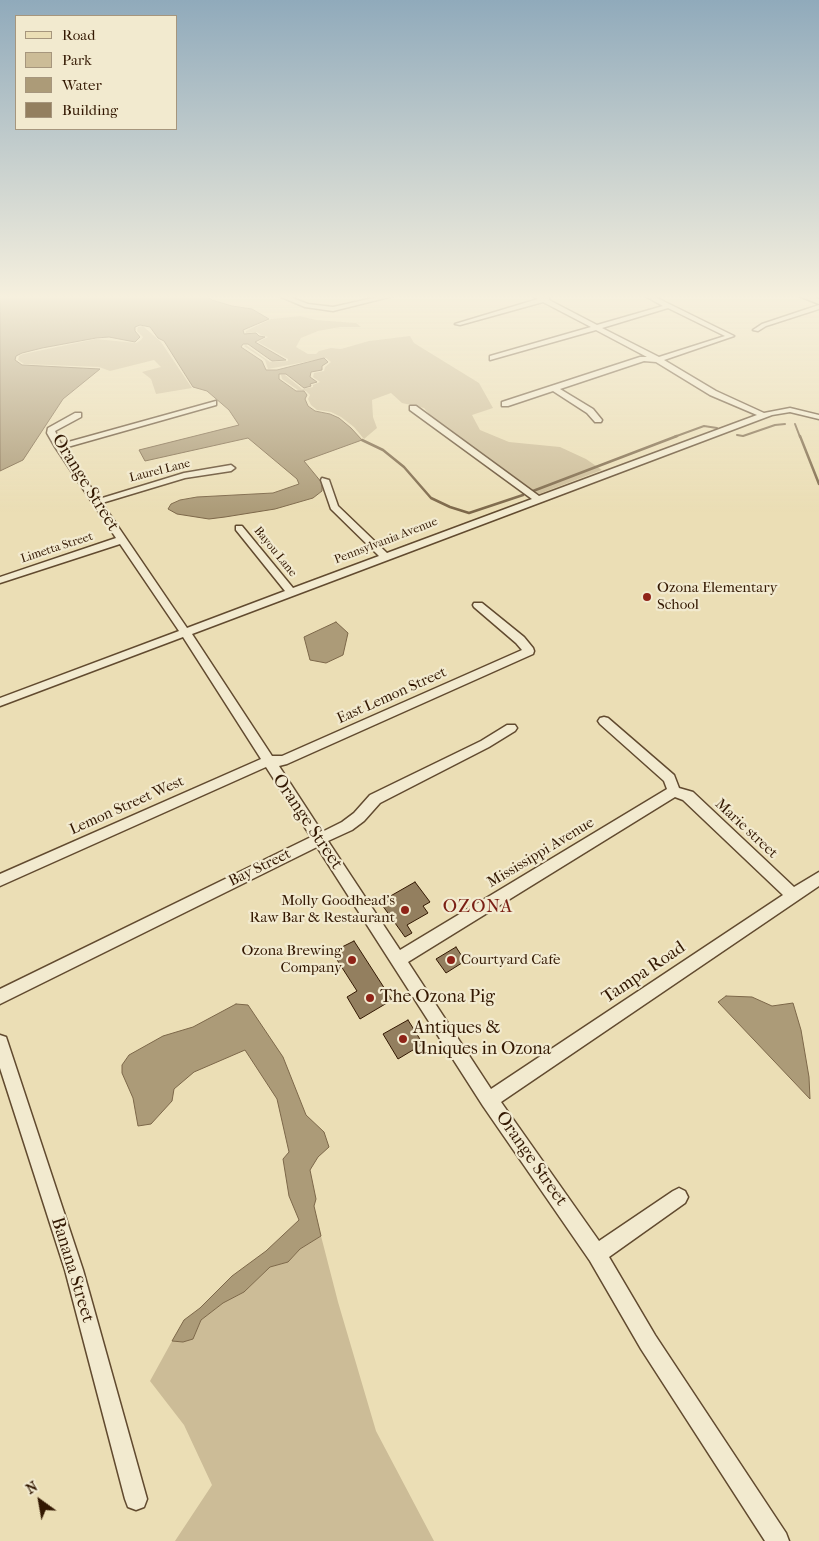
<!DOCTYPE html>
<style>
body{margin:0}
#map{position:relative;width:819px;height:1541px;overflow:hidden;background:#ebdeb5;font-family:"IM FELL French Canon",serif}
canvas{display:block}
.legend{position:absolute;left:15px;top:15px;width:162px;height:115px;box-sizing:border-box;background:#f2eacf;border:1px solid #a6967d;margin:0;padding:6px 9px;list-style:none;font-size:15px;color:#331802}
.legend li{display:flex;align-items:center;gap:10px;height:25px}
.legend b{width:25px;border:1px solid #a6967d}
.north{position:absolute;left:15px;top:1476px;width:50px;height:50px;-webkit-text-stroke:4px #f2eacf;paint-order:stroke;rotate:328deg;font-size:14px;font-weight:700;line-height:20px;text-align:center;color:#331802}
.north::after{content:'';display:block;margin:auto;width:18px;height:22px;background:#331802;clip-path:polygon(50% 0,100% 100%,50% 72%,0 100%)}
</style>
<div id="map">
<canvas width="819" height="1541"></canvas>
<ul class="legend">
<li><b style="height:6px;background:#ebdeb5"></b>Road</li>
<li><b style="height:14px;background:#ccbc97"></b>Park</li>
<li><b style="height:14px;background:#ac9b78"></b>Water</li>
<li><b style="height:14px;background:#937f5f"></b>Building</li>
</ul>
<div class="north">N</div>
</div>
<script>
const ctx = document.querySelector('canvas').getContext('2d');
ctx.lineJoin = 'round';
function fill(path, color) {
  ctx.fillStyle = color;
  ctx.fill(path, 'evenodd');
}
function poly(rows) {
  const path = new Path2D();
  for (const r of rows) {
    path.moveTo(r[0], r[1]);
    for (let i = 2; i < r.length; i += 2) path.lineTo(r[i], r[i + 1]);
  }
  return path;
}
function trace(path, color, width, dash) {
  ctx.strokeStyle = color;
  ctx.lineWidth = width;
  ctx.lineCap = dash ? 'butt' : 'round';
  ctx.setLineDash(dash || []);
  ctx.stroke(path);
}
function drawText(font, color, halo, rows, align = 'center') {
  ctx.font = font + ' "IM FELL French Canon",serif';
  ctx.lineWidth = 4.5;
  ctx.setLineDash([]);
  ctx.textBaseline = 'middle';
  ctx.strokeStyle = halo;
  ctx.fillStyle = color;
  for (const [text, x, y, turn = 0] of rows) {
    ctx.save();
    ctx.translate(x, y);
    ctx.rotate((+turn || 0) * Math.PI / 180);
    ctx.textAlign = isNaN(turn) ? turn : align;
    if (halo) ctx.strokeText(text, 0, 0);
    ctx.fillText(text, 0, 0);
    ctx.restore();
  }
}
const green = poly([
 [300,316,316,320,356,323,361,327,340,327,318,331,301,338,296,347,308,354,316,354,319,351,331,348,341,349,369,341,410,336,414,343,479,383,493,408,472,415,480,430,509,442,560,447,586,459,602,470,539,494,436,422,424,408,402,403,391,393,372,400,373,417,377,428,364,439,354,427,341,417,331,412,317,410,311,405,308,399,310,395,306,391,298,390,282,379,281,375,285,375,302,389,313,387,313,385,320,382,313,377,314,373,324,371,325,367,331,362,326,358,268,369,265,360,244,346,246,345,270,362,288,361,288,359,258,342,268,337,261,335,257,332,246,333,246,331,271,319],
 [143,326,161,342,192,388,156,394,151,379,142,372,161,367,154,360,110,371,99,367,24,364,18,360,19,356,23,354,96,339,136,343,141,340,143,337,137,331,138,327],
 [321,1236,338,1302,376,1431,434,1541,175,1541,212,1485,184,1425,150,1381,172,1341,183,1342,193,1339,201,1320,223,1303,244,1292,270,1267,288,1262,300,1249]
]);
const water = poly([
 [0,296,205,296,212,300,232,306,252,309,269,319,243,330,244,334,256,333,259,336,265,337,255,342,286,360,272,361,248,344,243,344,241,347,262,361,266,370,277,370,324,358,328,362,322,366,322,370,311,372,310,377,317,382,310,384,311,386,304,388,286,374,279,374,279,379,296,391,304,391,307,395,305,399,308,406,315,411,330,414,339,418,351,428,362,440,304,461,322,483,322,491,313,498,275,509,225,517,209,519,177,514,168,509,171,504,180,500,197,497,273,493,299,484,297,479,248,438,145,461,139,450,239,425,229,410,207,391,193,387,164,341,158,338,150,327,140,325,135,327,135,331,140,337,135,342,109,337,96,338,42,348,22,353,16,356,15,360,22,365,100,369,63,399,23,460,0,471,0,296],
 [336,622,348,633,343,655,326,663,310,660,304,637,336,622],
 [726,996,752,997,772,1006,793,1003,801,1030,809,1077,810,1099,718,1002,726,996],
 [236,1004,248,1005,283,1057,306,1115,324,1132,329,1147,318,1157,310,1170,316,1199,314,1206,321,1236,300,1249,288,1262,270,1267,244,1292,223,1303,201,1320,193,1339,183,1342,172,1341,184,1320,200,1308,232,1276,266,1251,299,1220,289,1196,283,1159,289,1152,277,1099,245,1050,194,1072,174,1089,172,1101,151,1124,138,1126,133,1098,122,1073,122,1065,129,1055,163,1036,193,1027,236,1004]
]);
const streamFar1 = poly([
 [795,424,800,437],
 [737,435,743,436,775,425,785,424],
 [674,437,704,426,717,428]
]);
const stream = poly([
 [800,436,819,484],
 [362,440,383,450,404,467,431,498,450,507,469,513,523,495],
 [533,491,677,436]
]);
const building = poly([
 [415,882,430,902,423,906,428,913,407,925,412,933,405,937,380,902,415,882],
 [354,941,392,1000,360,1019,347,997,357,991,332,952,354,941],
 [456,947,465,961,446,973,436,959,456,947],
 [408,1020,423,1044,398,1059,383,1034,408,1020]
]);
const minor = poly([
 [279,296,287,296,308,304,333,307,382,296,393,296,333,311,305,307,279,296],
 [534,296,549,297,549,300,597,325,663,306,645,296,653,296,734,336,664,360,716,391,764,413,790,408,819,415,819,419,790,412,772,415,192,634,272,756,282,756,522,650,516,643,474,607,473,605,474,603,482,603,524,637,533,648,534,651,533,654,287,764,279,766,322,832,342,822,354,813,370,795,481,741,507,725,515,725,517,728,515,731,489,747,380,803,364,821,352,830,328,841,400,950,667,789,664,781,600,724,598,721,600,718,604,717,608,718,674,775,679,788,693,792,794,887,819,872,819,886,501,1102,599,1241,673,1191,679,1188,685,1191,688,1197,685,1203,609,1257,655,1335,786,1533,789,1541,765,1541,641,1349,590,1261,483,1106,317,847,0,1004,0,989,311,837,266,767,0,886,0,874,261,759,183,637,0,706,0,698,179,631,120,544,0,583,0,577,116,538,55,447,47,433,48,428,75,413,81,413,81,417,55,431,61,444,216,401,216,405,64,448,99,499,184,473,231,465,235,468,231,471,185,478,102,503,187,628,285,591,236,530,236,526,242,526,293,588,379,556,331,509,321,480,322,478,329,480,338,506,387,553,532,499,410,410,410,406,416,406,539,496,757,415,710,395,656,362,644,361,560,389,593,409,602,420,601,422,595,422,587,413,553,391,508,406,502,406,502,402,640,357,647,357,596,330,490,360,490,356,591,327,543,302,460,325,455,324,538,299,534,296],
 [668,308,725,336,659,357,602,328,668,308],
 [675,797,683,800,783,895,491,1089,408,962,675,797],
 [819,305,819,309,766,326,758,331,753,330,762,324,819,305],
 [0,1035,6,1037,8,1043,83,1270,147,1499,144,1507,136,1510,128,1507,125,1499,65,1270,0,1068,0,1035]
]);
const major = poly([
 [799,296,810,296,819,299,819,304,799,296]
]);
const markers = [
 [647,597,5,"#8f2418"],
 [405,910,5,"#8f2418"],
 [352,960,5,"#8f2418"],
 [451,960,5,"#8f2418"],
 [370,998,5,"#8f2418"],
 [403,1039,5,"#8f2418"]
];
const farStreetnames = [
 ["Laurel Lane",160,471,-14],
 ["Pennsylvania Avenue",386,541,-21],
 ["Limetta Street",57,548,-18],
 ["Bayou Lane",275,552,51]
];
const poiNames = [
 ["Ozona Elementary",657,588],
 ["School",657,605],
 ["Molly Goodhead's",395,901,"right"],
 ["Raw Bar & Restaurant",395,918,"right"],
 ["Ozona Brewing",342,951,"right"],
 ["Company",342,968,"right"],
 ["Courtyard Cafe",461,960]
];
const streetNames = [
 ["East Lemon Street",392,696,-24],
 ["Lemon Street West",127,806,-24],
 ["Marie street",746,829,43],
 ["Mississippi Avenue",541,853,-31],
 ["Bay Street",260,868,-26]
];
const nearStreetnames = [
 ["Orange Street",85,483,58],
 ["Orange Street",307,822,56],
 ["Tampa Road",644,973,-34],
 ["Orange Street",531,1159,55],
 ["Banana Street",72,1270,73]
];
const quarterNames = [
 ["OZONA",478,908]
];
const nearPoinames = [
 ["The Ozona Pig",380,998],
 ["Antiques &",413,1029],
 ["Uniques in Ozona",413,1050]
];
fill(green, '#ccbc97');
fill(water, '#ac9b78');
trace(water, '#7c6749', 1);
trace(streamFar1, '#7c6749', 2);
trace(stream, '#7c6749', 2.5);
fill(building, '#937f5f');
trace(building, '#331802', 1);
trace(minor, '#614a2f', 3);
trace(major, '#331802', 3);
fill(minor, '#f2eacf');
fill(major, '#ebdeb5');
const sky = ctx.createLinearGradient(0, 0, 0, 512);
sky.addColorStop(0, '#90aabb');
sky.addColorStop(0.58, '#f6f0de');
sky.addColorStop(1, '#f6f0de00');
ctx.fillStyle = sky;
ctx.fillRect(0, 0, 819, 512);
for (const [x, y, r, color] of markers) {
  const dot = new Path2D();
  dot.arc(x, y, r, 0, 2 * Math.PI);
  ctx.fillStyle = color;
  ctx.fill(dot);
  trace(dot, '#f2eacf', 2);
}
drawText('12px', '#331802', '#f2eacf', farStreetnames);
drawText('15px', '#331802', '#f2eacf', poiNames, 'left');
drawText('15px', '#331802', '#f2eacf', streetNames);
drawText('18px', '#331802', '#f2eacf', nearStreetnames);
ctx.letterSpacing = '1px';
drawText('18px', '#7a1f14', '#f2eacf', quarterNames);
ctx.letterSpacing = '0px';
drawText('18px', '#331802', '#f2eacf', nearPoinames, 'left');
</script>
